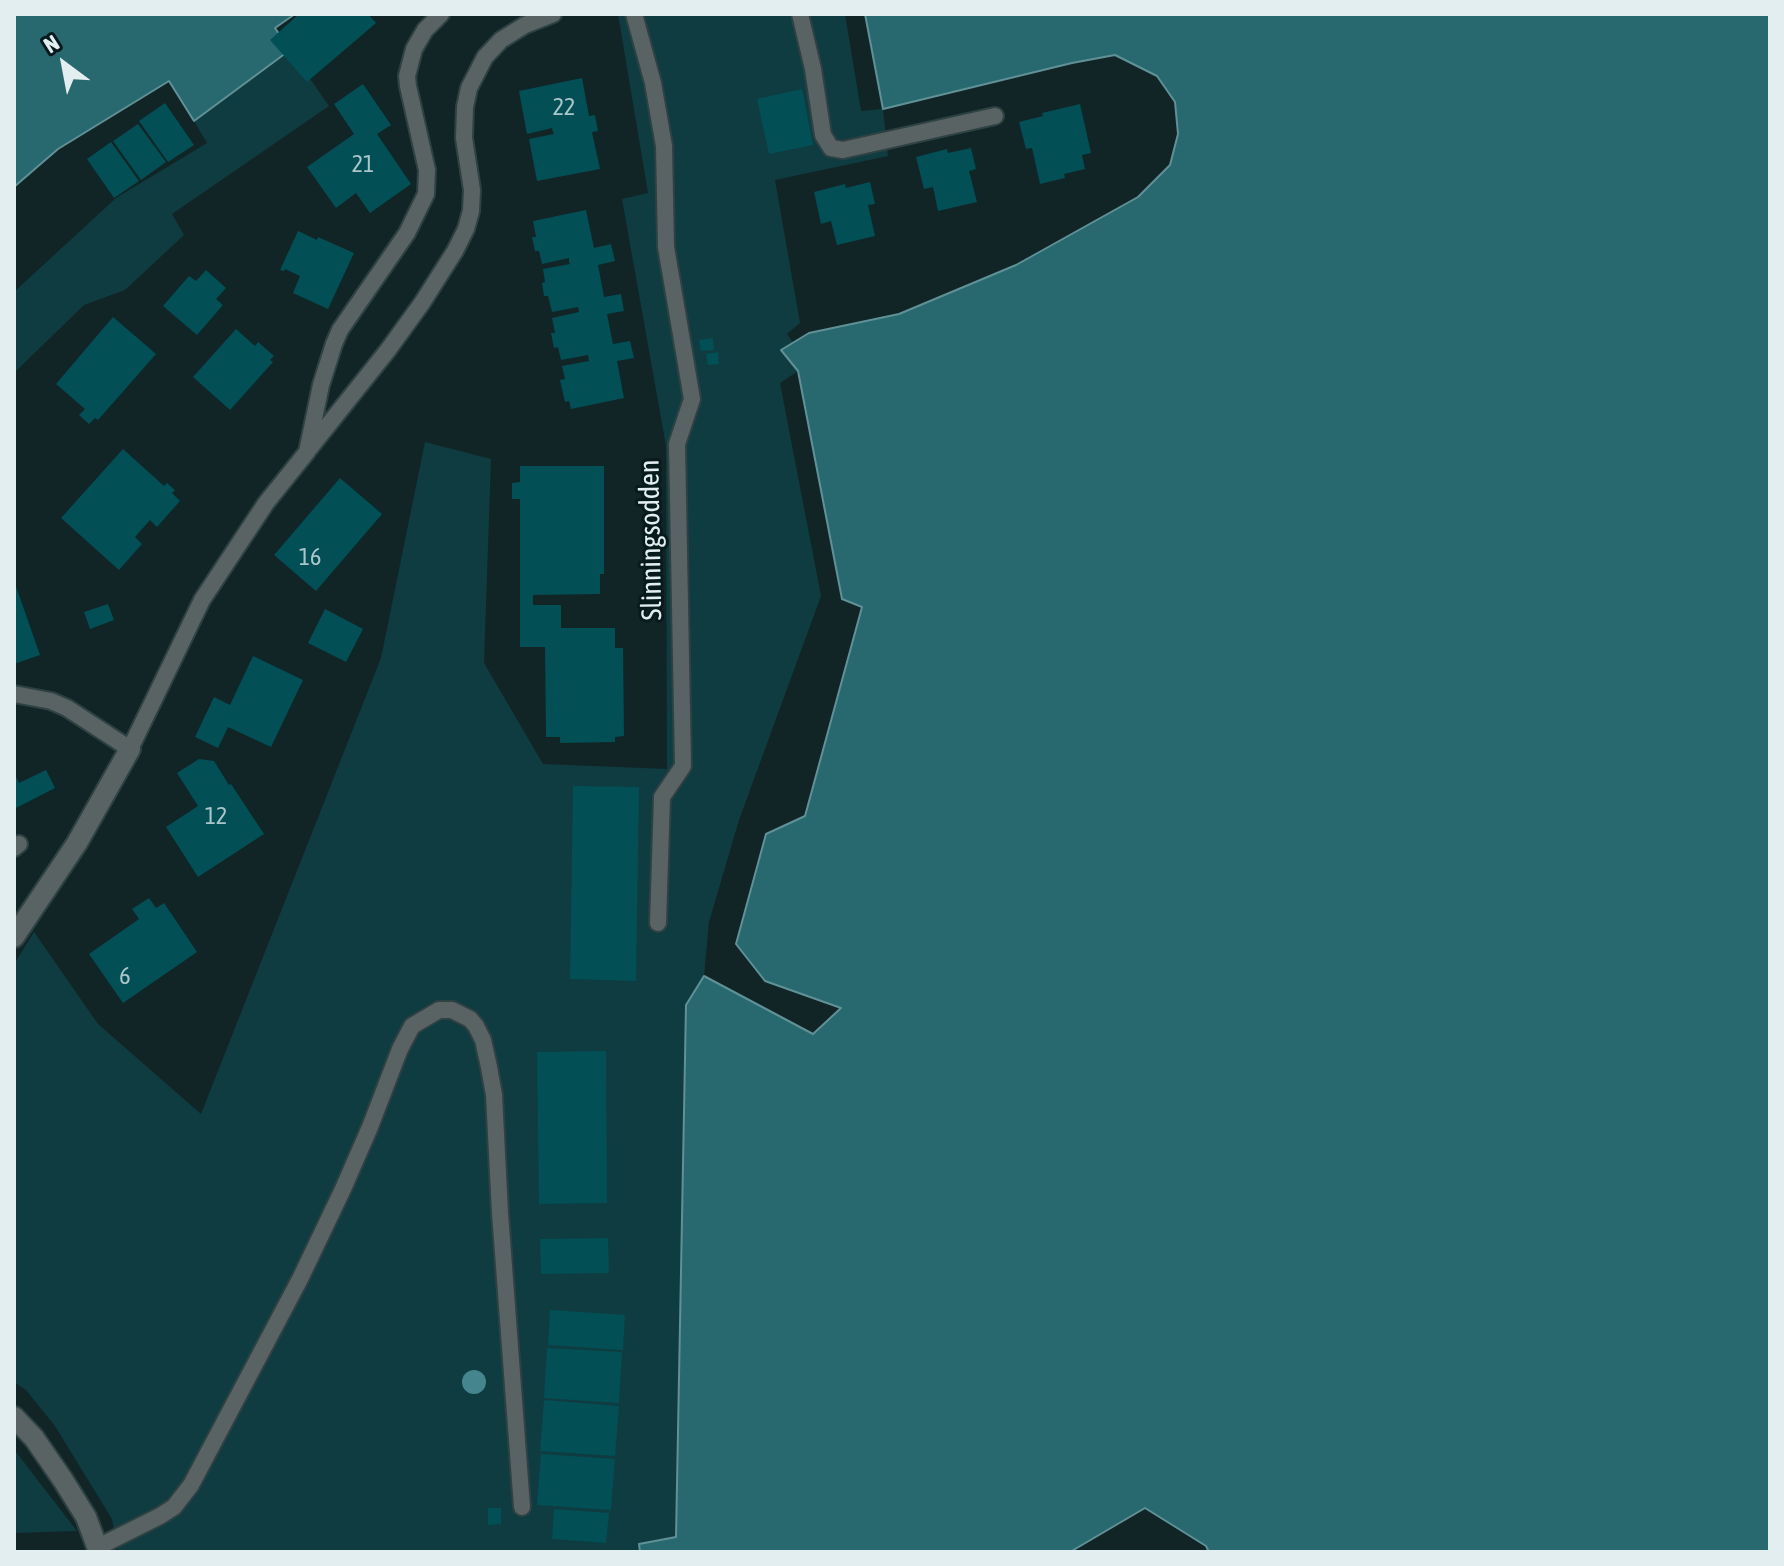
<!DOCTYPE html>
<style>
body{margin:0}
#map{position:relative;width:1784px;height:1566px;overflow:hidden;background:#112527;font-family:"Asap Condensed",sans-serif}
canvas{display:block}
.frame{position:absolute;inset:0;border:16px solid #e2eef0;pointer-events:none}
.north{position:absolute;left:24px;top:24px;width:80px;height:80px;-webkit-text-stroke:6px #071b1e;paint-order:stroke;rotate:328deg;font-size:22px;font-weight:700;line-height:32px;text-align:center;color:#e2eef0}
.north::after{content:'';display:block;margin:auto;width:28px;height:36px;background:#e2eef0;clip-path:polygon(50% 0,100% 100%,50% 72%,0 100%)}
</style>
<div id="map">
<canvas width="1784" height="1566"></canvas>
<div class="frame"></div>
<div class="north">N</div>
</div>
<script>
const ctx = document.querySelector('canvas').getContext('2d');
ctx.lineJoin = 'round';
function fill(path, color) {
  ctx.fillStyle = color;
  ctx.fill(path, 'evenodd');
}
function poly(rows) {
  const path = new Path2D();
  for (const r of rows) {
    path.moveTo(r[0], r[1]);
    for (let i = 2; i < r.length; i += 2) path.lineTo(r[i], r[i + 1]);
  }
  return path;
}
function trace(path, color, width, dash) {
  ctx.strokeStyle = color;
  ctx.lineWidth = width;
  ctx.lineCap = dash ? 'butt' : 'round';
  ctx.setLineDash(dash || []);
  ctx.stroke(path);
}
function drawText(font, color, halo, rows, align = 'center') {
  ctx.font = font + ' "Asap Condensed",sans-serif';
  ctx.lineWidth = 6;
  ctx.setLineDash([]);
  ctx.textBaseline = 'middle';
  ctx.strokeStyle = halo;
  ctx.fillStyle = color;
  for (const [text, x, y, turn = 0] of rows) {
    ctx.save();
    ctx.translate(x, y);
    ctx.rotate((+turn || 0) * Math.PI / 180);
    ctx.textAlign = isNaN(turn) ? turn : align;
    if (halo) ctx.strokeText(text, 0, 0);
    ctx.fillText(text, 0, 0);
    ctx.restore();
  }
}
const green = poly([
 [618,14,845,14,861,111,883,109,888,156,775,180,800,323,787,334,793,343,781,350,798,371,780,383,821,596,739,820,709,922,704,976,686,1006,676,1537,639,1544,640,1552,118,1552,112,1519,55,1426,26,1390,14,1382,14,964,34,932,98,1024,201,1114,381,658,425,442,491,459,484,663,543,764,667,769,666,446,622,199,648,193],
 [290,50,329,106,172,214,184,235,125,290,84,305,14,373,14,292,116,198,207,143,194,121],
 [14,1450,16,1452,77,1531,14,1533]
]);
const water = poly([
 [14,14,295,14,275,28,290,50,194,121,169,81,58,149,14,187,14,14],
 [865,14,1770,14,1770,1552,1209,1552,1206,1546,1145,1508,1070,1552,640,1552,639,1544,676,1537,686,1005,704,976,813,1034,841,1008,765,981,736,944,766,834,805,816,862,607,842,599,798,371,781,350,809,333,899,314,1016,265,1138,197,1170,165,1178,134,1175,102,1157,76,1115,55,1072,63,883,109,865,14]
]);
const building = poly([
 [299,14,368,14,376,23,307,82,270,40],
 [582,78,589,116,595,115,598,131,592,132,600,169,537,181,529,139,554,134,553,132,552,128,527,134,519,91],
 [363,84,391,125,377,134,411,184,370,213,356,193,336,208,307,167,354,134,334,104],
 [802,89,813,145,769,154,757,99],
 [165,103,194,145,168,162,139,121],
 [1080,104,1091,153,1082,155,1085,169,1064,174,1065,178,1040,184,1032,148,1026,149,1019,122,1043,116,1042,113],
 [138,124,166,162,141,180,113,141],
 [111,142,139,181,114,198,87,159],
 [971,148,976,169,969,171,977,202,938,211,933,187,924,189,916,157,947,149,948,153],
 [870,182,875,204,868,205,875,236,837,245,831,221,821,224,814,192,845,184,846,188],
 [586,210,594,248,611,244,615,261,598,265,604,297,621,294,624,311,607,314,613,344,630,341,634,358,617,361,624,398,571,409,569,401,565,402,560,380,565,379,562,366,589,361,588,355,561,360,558,347,554,348,551,333,555,333,552,318,579,312,578,307,552,312,548,296,544,296,542,283,545,282,543,269,570,264,569,262,569,258,542,264,539,251,535,251,532,237,536,237,533,221],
 [298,231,317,240,318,237,354,253,328,309,293,293,300,276,285,269,284,271,280,270],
 [206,270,226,288,216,299,223,305,197,335,163,306,189,276,196,281],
 [113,317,156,354,98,420,95,418,89,424,79,415,85,409,56,384],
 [236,329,255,346,258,342,274,356,270,360,273,362,230,410,193,377],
 [713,338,714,350,701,351,699,340],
 [718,352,719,364,708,365,706,354],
 [123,449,164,486,167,483,175,490,172,493,180,501,157,527,150,520,135,537,142,544,119,570,61,518],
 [520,466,604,466,604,574,600,574,600,594,533,595,533,605,561,605,561,628,615,628,615,648,623,648,624,736,615,737,615,742,560,743,560,737,546,737,545,647,520,647,520,499,512,499,512,483,520,482],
 [340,478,382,514,316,591,274,555],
 [14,581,40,655,14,664],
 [108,604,114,620,90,629,84,612],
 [325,609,363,629,346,662,308,643],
 [253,656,303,680,271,747,228,727,218,748,195,737,214,697,230,705],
 [199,759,214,761,229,785,231,784,264,834,198,877,166,827,198,806,177,773],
 [46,770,55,788,14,809,14,773,19,783],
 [573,786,639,787,636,981,570,979],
 [149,898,156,908,164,903,197,952,123,1003,89,954,139,919,132,909],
 [606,1051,607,1203,539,1204,537,1052],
 [608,1238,609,1273,541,1274,540,1239],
 [550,1310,625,1315,623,1350,548,1345],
 [547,1348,622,1352,619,1403,544,1398],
 [544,1400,619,1406,615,1456,540,1451],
 [541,1454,615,1459,611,1510,537,1505],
 [488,1508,501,1508,501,1524,488,1525],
 [554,1509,609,1513,606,1543,552,1539]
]);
const service = poly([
 [634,14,653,83,664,146,666,247,692,399,677,444,683,766,662,797,658,923],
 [800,14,813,69,823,135,831,148,843,150,995,116],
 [309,449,388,350,422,303,455,251,466,229,471,211,472,190,464,138,465,107,469,88,485,57,501,40,525,25,553,14],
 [14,694,51,701,67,708,130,749,202,600,266,503,307,452,321,385,334,344,340,330,407,233,426,194,427,170,408,86,407,76,414,49,425,30,441,14],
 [14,848,19,844],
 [98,1547,160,1516,174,1507,191,1485,300,1279,343,1189,370,1127,400,1049,412,1026,439,1010,452,1010,470,1019,476,1026,483,1040,489,1067,494,1095,500,1213,522,1507]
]);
const minor = poly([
 [14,937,77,843,130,749]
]);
const tertiary = poly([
 [14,1417,34,1438,63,1480,86,1517,99,1552]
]);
const trees = [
 [474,1382]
];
const numberNames = [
 ["22",564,107],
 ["21",363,164],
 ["16",310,557],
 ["12",216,816],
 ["6",125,976]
];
const streetNames = [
 ["Slinningsodden",651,540,-91]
];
fill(green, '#0f3c41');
fill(water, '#286970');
trace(water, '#609196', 2);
fill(building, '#024f56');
trace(service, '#2e4143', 20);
trace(minor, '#2e4143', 24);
trace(tertiary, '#2e4143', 24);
trace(service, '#596364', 16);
trace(minor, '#596364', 20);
trace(tertiary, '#596364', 20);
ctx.fillStyle = '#45868e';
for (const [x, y] of trees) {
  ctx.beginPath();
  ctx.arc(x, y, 12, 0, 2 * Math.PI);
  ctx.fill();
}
drawText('24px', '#aac6ca', null, numberNames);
drawText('28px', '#e2eef0', '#071b1e', streetNames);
</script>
